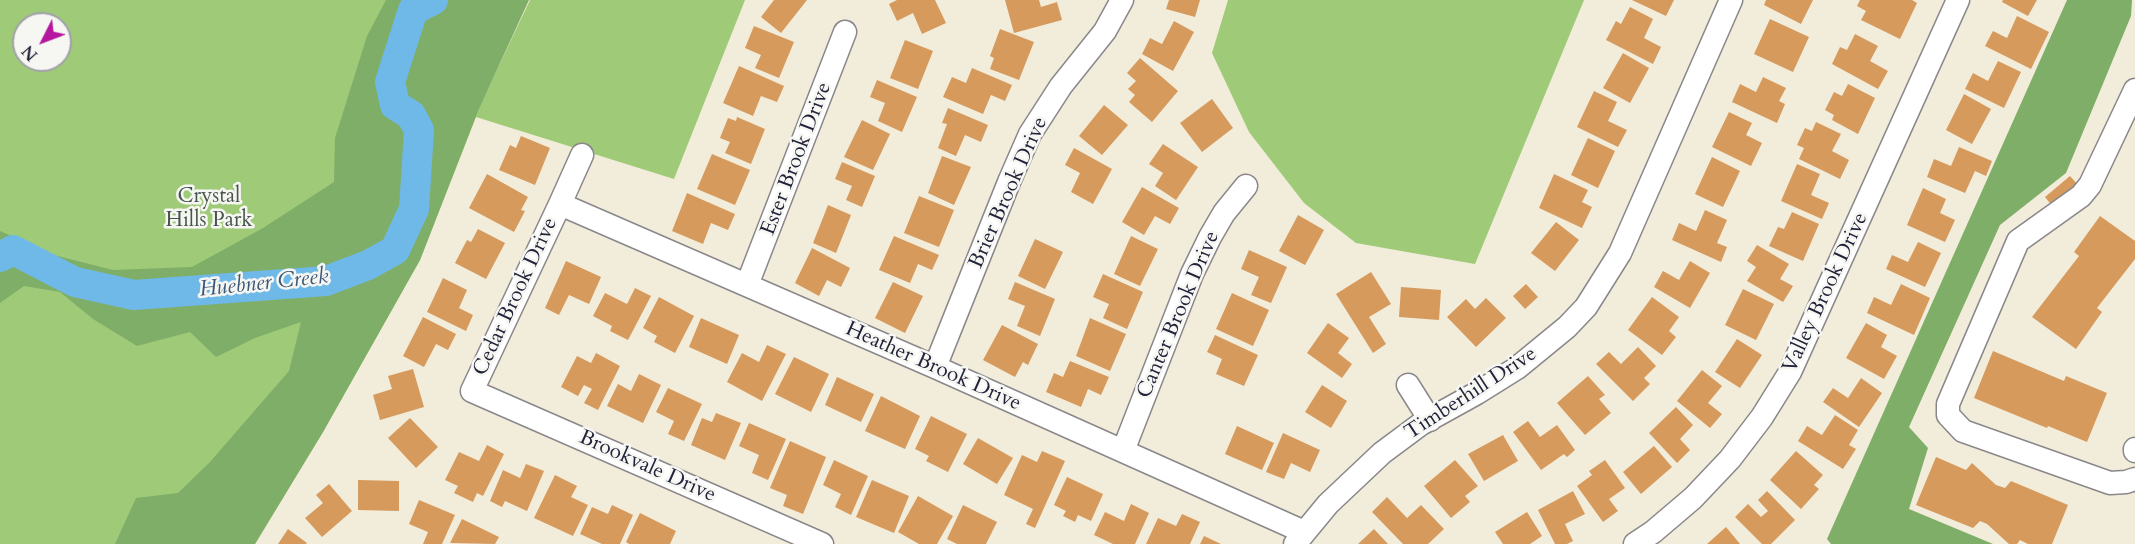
<!DOCTYPE html>
<style>
body{margin:0}
#map{position:relative;width:2135px;height:544px;overflow:hidden;background:#f2ecda;font-family:Cardo,serif}
canvas{display:block}
.north{position:absolute;left:12px;top:12px;width:60px;height:60px;box-sizing:border-box;background:#f6f6f2;border:2px solid #a1a1a9;border-radius:50%;rotate:228deg;font-size:16px;font-weight:700;line-height:24px;text-align:center;color:#22223b}
.north::after{content:'';display:block;margin:auto;width:21px;height:27px;background:#b5179e;clip-path:polygon(50% 0,100% 100%,50% 72%,0 100%)}
</style>
<div id="map">
<canvas width="2135" height="544"></canvas>
<div class="north">N</div>
</div>
<script>
const ctx = document.querySelector('canvas').getContext('2d');
ctx.lineJoin = 'round';
function fill(path, color) {
  ctx.fillStyle = color;
  ctx.fill(path, 'evenodd');
}
function poly(rows) {
  const path = new Path2D();
  for (const r of rows) {
    path.moveTo(r[0], r[1]);
    for (let i = 2; i < r.length; i += 2) path.lineTo(r[i], r[i + 1]);
  }
  return path;
}
function trace(path, color, width, dash) {
  ctx.strokeStyle = color;
  ctx.lineWidth = width;
  ctx.lineCap = dash ? 'butt' : 'round';
  ctx.setLineDash(dash || []);
  ctx.stroke(path);
}
function drawText(font, color, halo, rows, align = 'center') {
  ctx.font = font + ' Cardo,serif';
  ctx.lineWidth = 5;
  ctx.setLineDash([]);
  ctx.textBaseline = 'middle';
  ctx.strokeStyle = halo;
  ctx.fillStyle = color;
  for (const [text, x, y, turn = 0] of rows) {
    ctx.save();
    ctx.translate(x, y);
    ctx.rotate((+turn || 0) * Math.PI / 180);
    ctx.textAlign = isNaN(turn) ? turn : align;
    if (halo) ctx.strokeText(text, 0, 0);
    ctx.fillText(text, 0, 0);
    ctx.restore();
  }
}
const green = poly([
 [0,0,522,0,484,97,530,0,745,0,674,179,476,117,420,260,323,432,255,544,0,544],
 [24,24,60,24,60,60,24,60],
 [1228,0,1584,0,1475,264,1356,243,1304,203,1249,132,1212,53]
]);
const forest = poly([
 [386,0,529,0,478,111,420,260,323,432,255,544,115,544,136,498,178,493,210,462,289,371,301,322,255,338,216,357,190,332,137,346,93,319,60,292,24,286,0,303,0,231,54,255,113,270,192,267,263,228,334,182,335,138,367,36],
 [2067,0,2132,0,2131,16,2066,173,2000,225,1909,427,1928,448,1909,509,1993,544,1831,544,1827,539]
]);
const river = poly([
 [0,257,13,250,75,282,134,295,326,281,368,265,395,250,414,209,419,130,411,115,395,105,390,82,413,10,433,0]
]);
const building = poly([
 [774,0,807,0,781,33,761,17],
 [897,0,935,0,946,23,922,34,913,13,897,21,889,4],
 [1005,0,1039,0,1041,7,1057,2,1062,20,1014,33],
 [1169,0,1200,0,1195,17,1166,9],
 [1632,0,1674,0,1666,16],
 [1766,0,1813,0,1801,24,1764,5],
 [1860,0,1912,0,1917,3,1900,39,1861,20,1866,11,1857,6],
 [2003,0,2037,0,2028,16,2002,2],
 [1630,7,1653,19,1644,38,1661,47,1653,64,1606,40,1616,21,1621,24],
 [2017,16,2049,32,2031,69,1985,46,1993,31,2007,38],
 [1770,19,1809,37,1793,72,1754,54],
 [1174,21,1194,32,1173,71,1142,54,1150,38,1162,44],
 [754,26,794,42,779,78,755,68,761,55,745,48],
 [1000,29,1034,42,1019,80,990,69,994,58,990,56],
 [1855,34,1878,46,1870,61,1888,71,1878,89,1832,64,1840,47,1847,50],
 [905,40,933,51,918,89,890,78],
 [1623,53,1649,68,1630,103,1603,88],
 [1140,58,1178,91,1152,122,1129,102,1135,95,1128,89,1136,81,1127,73],
 [1998,61,2021,72,2004,108,1965,89,1973,73,1988,81],
 [739,66,784,86,777,102,761,96,753,116,723,103],
 [972,68,1012,85,1005,101,991,95,983,114,943,97,952,77,966,83],
 [1763,77,1786,88,1779,101,1785,104,1777,123,1732,102,1740,84,1756,92],
 [877,80,917,97,902,132,878,121,885,103,870,97],
 [1848,84,1875,98,1858,134,1832,120,1834,115,1825,110,1834,92,1842,96],
 [1594,91,1617,102,1608,121,1627,130,1618,147,1577,127],
 [1964,94,1991,109,1972,144,1946,130],
 [1212,99,1233,128,1202,152,1180,123],
 [1104,105,1128,125,1102,155,1079,136],
 [948,108,988,125,981,142,965,135,956,156,938,148,947,124,942,123],
 [1729,112,1752,123,1746,135,1762,143,1751,166,1712,147],
 [737,117,765,129,751,164,725,153,730,142,720,138,728,118,736,121],
 [862,120,890,134,873,170,844,157],
 [1816,122,1841,134,1832,151,1849,160,1840,179,1799,159,1804,148,1797,145,1805,128,1812,131],
 [521,136,550,148,535,185,499,170,510,145,516,148],
 [1588,138,1615,151,1598,188,1571,175],
 [1163,144,1198,167,1176,200,1155,186,1163,173,1149,164],
 [1959,147,1992,161,1986,176,1975,171,1965,193,1927,177,1934,159,1951,166],
 [1074,148,1112,169,1093,204,1071,192,1080,173,1065,165],
 [712,154,750,170,735,205,697,189],
 [942,156,971,167,954,205,928,193],
 [1712,157,1740,171,1723,207,1695,194],
 [842,162,875,176,862,207,846,200,852,186,835,179],
 [1797,164,1820,174,1811,195,1829,203,1822,219,1781,201],
 [487,174,528,197,521,210,525,211,514,232,469,208],
 [1554,174,1588,190,1582,202,1592,207,1582,228,1539,208],
 [2070,176,2079,186,2053,207,2045,197],
 [1142,187,1179,208,1170,224,1155,216,1144,235,1122,222],
 [1923,188,1946,199,1940,213,1955,220,1945,242,1907,225],
 [687,193,735,214,728,230,711,223,703,244,672,231],
 [919,196,954,210,939,247,904,233],
 [828,205,851,215,836,253,813,243],
 [1705,210,1727,220,1717,243,1727,247,1721,262,1672,240,1679,223,1696,231],
 [1792,212,1819,224,1803,261,1769,246,1778,227,1784,229],
 [1298,215,1324,230,1305,265,1279,251],
 [2100,216,2135,241,2135,259,2097,308,2102,312,2076,349,2032,317,2079,256,2074,252],
 [1556,222,1579,240,1555,271,1531,253],
 [478,229,505,243,486,279,455,263,467,240,471,242],
 [894,236,939,255,932,270,918,264,910,283,879,270],
 [1131,236,1158,249,1140,286,1114,274],
 [1035,239,1063,252,1045,289,1018,276],
 [1918,242,1941,253,1925,287,1886,269,1892,255,1908,262],
 [1757,245,1789,264,1780,279,1793,286,1783,302,1747,281,1756,267,1747,261],
 [812,248,850,268,841,287,827,280,819,296,795,283],
 [1249,250,1287,267,1271,303,1251,295,1259,277,1241,269],
 [566,261,601,277,589,304,569,295,559,315,545,308],
 [1690,261,1710,273,1690,308,1654,287,1663,271,1679,280],
 [1371,272,1391,304,1369,317,1386,344,1373,353,1336,294],
 [1103,274,1143,292,1127,329,1103,318,1109,304,1093,297],
 [443,278,467,290,459,308,473,315,466,331,427,312],
 [893,282,923,296,905,333,875,318],
 [1015,282,1055,299,1040,336,1017,326,1025,306,1008,299],
 [1526,284,1538,297,1525,309,1513,296],
 [1901,284,1930,298,1914,335,1867,313,1874,297,1891,305],
 [1401,287,1441,290,1439,320,1399,317],
 [635,288,651,296,628,340,610,331,612,326,593,316,605,293,627,304],
 [1743,289,1774,304,1756,340,1725,325],
 [1232,293,1269,310,1253,346,1216,329],
 [659,297,694,316,675,353,654,342,657,336,643,328],
 [1652,297,1679,317,1669,331,1676,337,1662,355,1628,330],
 [1486,298,1506,318,1476,347,1447,317,1466,299,1475,309],
 [423,317,456,334,448,350,436,344,424,367,403,356],
 [701,318,739,335,727,364,689,347],
 [1090,318,1126,334,1110,371,1076,356],
 [1328,323,1349,338,1338,353,1352,364,1342,378,1307,353],
 [1866,323,1887,335,1881,347,1897,356,1884,379,1846,358],
 [1002,325,1038,344,1028,365,1023,362,1015,377,983,360],
 [1215,335,1258,355,1244,386,1216,374,1222,359,1207,352],
 [1737,339,1762,355,1740,388,1715,372],
 [767,345,786,354,762,401,727,382,742,353,759,362],
 [1638,347,1656,366,1644,378,1650,384,1633,401,1596,364,1609,352,1621,364],
 [1993,351,2064,381,2066,376,2107,393,2087,442,2048,426,2047,428,1974,398],
 [596,353,620,366,598,410,584,403,592,389,584,385,578,396,561,387,577,356,591,363],
 [794,357,829,374,811,412,775,394],
 [1070,361,1109,377,1101,395,1088,389,1081,407,1046,392,1054,373,1063,377],
 [413,369,424,407,380,420,373,395,392,389,388,376],
 [1702,370,1722,386,1708,403,1722,414,1710,428,1677,401],
 [639,374,661,385,643,423,607,406,618,384,631,391],
 [1588,376,1605,395,1599,399,1611,413,1585,435,1557,403],
 [837,377,874,394,861,422,825,405],
 [1861,378,1882,393,1859,427,1823,402,1833,388,1848,398],
 [1322,385,1347,401,1331,428,1305,412],
 [668,388,702,404,684,441,668,434,674,421,656,412],
 [881,396,920,416,905,449,865,431],
 [1676,407,1693,425,1680,439,1690,450,1677,463,1649,433],
 [716,413,741,423,725,460,691,445,702,418,712,422],
 [1835,415,1858,430,1849,445,1856,449,1843,469,1798,441,1807,426,1822,435],
 [931,416,967,434,948,472,926,461,929,456,915,449],
 [410,418,438,447,416,468,388,438],
 [1528,421,1540,437,1557,425,1575,450,1567,457,1564,454,1541,470,1513,432],
 [749,423,786,439,768,480,752,473,759,455,739,446],
 [1237,426,1274,443,1262,470,1225,454],
 [1283,433,1320,450,1310,472,1291,463,1284,479,1266,472],
 [1503,435,1518,461,1484,481,1468,454],
 [978,438,1013,458,997,484,963,464],
 [790,441,826,457,803,514,783,506,787,495,770,488],
 [487,445,504,454,483,496,477,493,473,502,454,493,458,486,445,480,459,452,479,461],
 [1654,446,1672,467,1641,494,1623,472],
 [1042,451,1065,461,1035,528,1026,524,1033,509,1004,495,1022,455,1037,462],
 [1796,451,1823,475,1814,485,1819,489,1801,509,1770,480],
 [1936,457,1966,470,1972,463,1996,485,2005,488,2011,481,2068,505,2052,544,2028,544,2020,540,2017,544,2009,544,1987,524,1980,521,1973,528,1916,505],
 [834,460,868,476,851,515,835,507,841,494,823,485],
 [1455,460,1478,486,1465,496,1470,502,1451,518,1424,486],
 [1605,460,1625,488,1609,499,1618,511,1603,522,1577,486,1592,475,1589,471],
 [526,464,544,471,527,511,505,501,502,507,490,501,503,470,520,478],
 [555,475,577,486,571,497,588,505,573,536,534,518],
 [1067,477,1103,494,1091,521,1078,515,1075,522,1063,516,1066,511,1054,505],
 [358,480,399,481,399,511,358,510],
 [872,480,909,496,894,533,856,517],
 [329,484,352,511,322,537,305,518,323,503,316,495],
 [1573,491,1585,514,1565,524,1573,541,1567,544,1555,544,1538,510],
 [1767,491,1795,520,1771,544,1762,544,1735,517,1748,504,1761,517,1768,511,1758,500],
 [918,496,953,516,937,544,919,544,898,532],
 [1387,497,1407,518,1421,505,1444,529,1428,544,1403,544,1372,512],
 [419,500,455,515,442,544,423,544,428,532,409,524],
 [1131,504,1149,513,1135,544,1113,544,1094,535,1105,512,1124,521],
 [612,505,633,515,620,544,602,544,580,534,592,507,608,514],
 [963,505,997,522,986,544,957,544,947,539],
 [1527,512,1542,536,1530,544,1503,544,1495,532],
 [640,513,676,531,670,544,629,544,626,542],
 [1182,514,1200,522,1190,544,1146,544,1158,518,1176,526],
 [462,519,499,537,495,544,450,543],
 [1726,527,1740,544,1707,544],
 [288,529,307,543,306,544,278,544],
 [1374,529,1388,544,1358,544],
 [1204,536,1221,544,1200,544]
]);
const minor = poly([
 [2135,90,2090,185,2081,196,2018,241,1948,404,1948,415,1963,431,2110,483,2126,482,2135,479],
 [582,155,560,204,472,391,822,544],
 [560,204,935,367,1304,532],
 [747,285,845,32],
 [935,367,1009,182,1030,134,1061,86,1105,31,1122,0],
 [1408,385,1430,420],
 [2135,449,2135,451],
 [1123,451,1192,274,1210,237,1224,213,1246,186],
 [1295,544,1328,504,1382,453,1421,424,1477,393,1517,368,1567,327,1586,307,1620,253,1731,0],
 [1635,544,1653,532,1693,498,1730,459,1762,417,1790,372,1958,0]
]);
const streetNames = [
 ["Ester Brook Drive",797,159,-69],
 ["Brier Brook Drive",1009,193,-66],
 ["Valley Brook Drive",1826,293,-65],
 ["Cedar Brook Drive",516,297,-65],
 ["Canter Brook Drive",1179,315,-67],
 ["Heather Brook Drive",933,367,24],
 ["Timberhill Drive",1471,394,-33],
 ["Brookvale Drive",647,467,24]
];
const parkNames = [
 ["Crystal",209,197],
 ["Hills Park",209,221]
];
const waterNames = [
 ["Huebner Creek",264,284,-6]
];
fill(green, '#9fca77');
fill(forest, '#7fae68');
trace(river, '#6fb9e8', 30);
fill(building, '#d69a5d');
trace(minor, '#8a878a', 25);
trace(minor, '#fff', 22);
drawText('21px', '#22223b', '#f6f6f2', streetNames);
drawText('21px', '#48544d', '#f6f6f2', parkNames);
drawText('italic 22px', '#3d5778', '#f6f6f2', waterNames);
</script>
